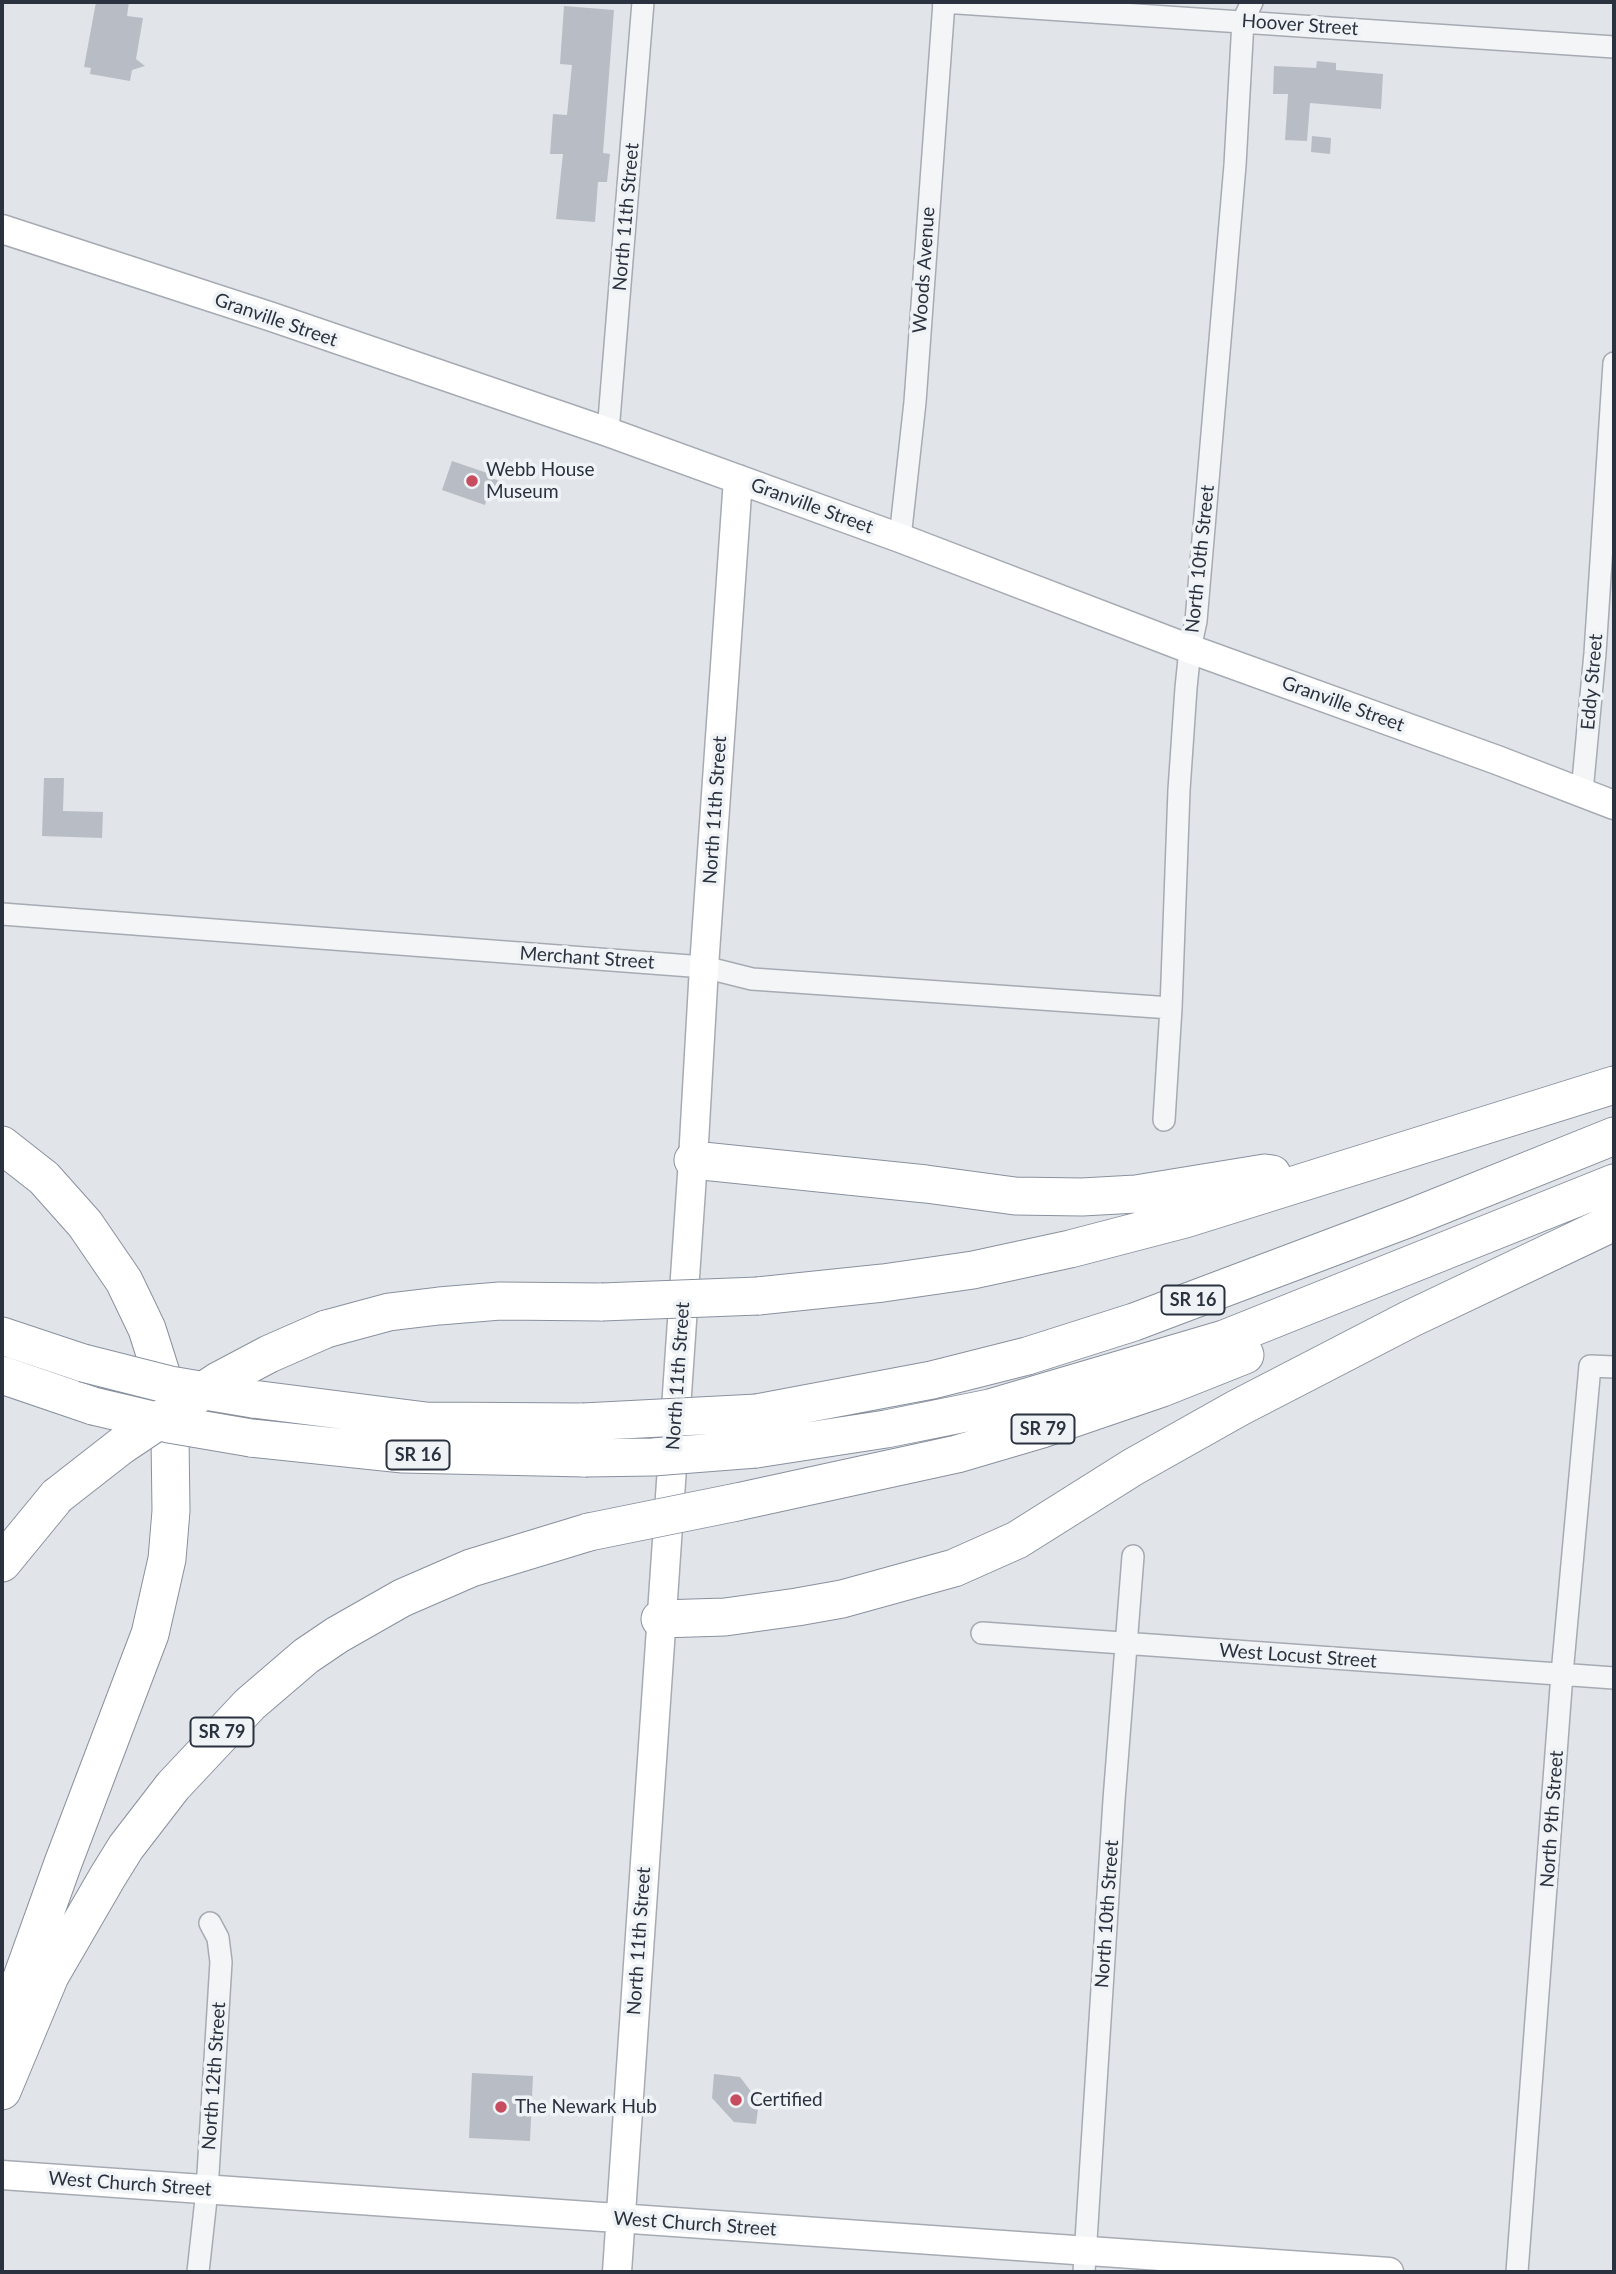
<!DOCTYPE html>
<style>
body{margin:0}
#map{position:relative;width:1616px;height:2274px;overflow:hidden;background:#e1e4e9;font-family:Lato,sans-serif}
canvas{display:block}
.frame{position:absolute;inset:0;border:4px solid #2a323f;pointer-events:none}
</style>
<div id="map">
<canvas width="1616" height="2274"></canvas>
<div class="frame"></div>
</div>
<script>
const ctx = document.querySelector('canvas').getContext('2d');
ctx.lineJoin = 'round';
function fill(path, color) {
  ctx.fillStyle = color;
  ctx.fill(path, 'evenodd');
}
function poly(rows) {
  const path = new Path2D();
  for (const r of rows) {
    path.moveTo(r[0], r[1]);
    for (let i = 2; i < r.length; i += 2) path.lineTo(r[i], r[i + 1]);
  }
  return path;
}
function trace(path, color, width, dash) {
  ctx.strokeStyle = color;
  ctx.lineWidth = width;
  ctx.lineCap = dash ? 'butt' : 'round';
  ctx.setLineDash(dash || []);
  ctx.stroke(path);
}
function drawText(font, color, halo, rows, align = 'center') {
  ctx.font = font + ' Lato,sans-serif';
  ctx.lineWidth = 7;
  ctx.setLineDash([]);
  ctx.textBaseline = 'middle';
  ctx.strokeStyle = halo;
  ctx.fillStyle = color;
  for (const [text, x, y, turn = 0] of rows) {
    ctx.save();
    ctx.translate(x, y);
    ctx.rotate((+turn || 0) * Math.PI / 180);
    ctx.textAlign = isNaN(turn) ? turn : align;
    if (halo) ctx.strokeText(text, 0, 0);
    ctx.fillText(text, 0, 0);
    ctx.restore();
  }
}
const building = poly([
 [96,2,129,2,127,16,143,18,136,59,145,66,132,70,130,81,90,74,91,68,84,67],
 [564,6,614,10,603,153,610,154,607,182,598,182,595,222,556,219,563,154,550,154,553,114,567,115,572,65,560,64],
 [1317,61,1336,63,1336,70,1383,74,1381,109,1310,103,1307,141,1285,140,1288,94,1273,94,1274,66,1316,68],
 [1312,136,1331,138,1330,154,1311,152],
 [452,461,496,476,494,479,504,483,498,500,487,497,485,505,442,490],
 [44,778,64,778,63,811,103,812,102,838,42,836],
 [472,2073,533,2076,530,2141,469,2138],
 [714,2074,740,2077,759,2102,756,2124,734,2122,712,2098]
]);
const street = poly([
 [943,2,1614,47],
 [608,432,643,2],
 [900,538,915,402,944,2],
 [1582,792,1595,653,1614,363],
 [2,914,704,967,752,979,1171,1008],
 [1164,1120,1171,1008,1179,790,1186,688,1190,649,1196,621,1235,165,1243,21,1252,2],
 [982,1633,1614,1678],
 [198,2272,207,2190,221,1962,218,1938,210,1923],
 [1084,2272,1114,1800,1133,1556],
 [1517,2272,1562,1674,1590,1366,1614,1367]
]);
const secondary = poly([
 [2,229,272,317,608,432,900,538,1190,649,1497,760,1614,805],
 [2,2175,1389,2272],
 [617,2272,693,1160,704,967,738,479]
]);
const highway = poly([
 [2,1145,44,1178,85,1224,124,1281,147,1329,161,1373,170,1437,171,1511,167,1559,150,1634,63,1863,2,2033],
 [693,1160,926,1184,1015,1196,1082,1197,1136,1194,1265,1173,1272,1174],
 [758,1296,883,1283,973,1270,1070,1249,1185,1219,1614,1085],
 [326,1329,389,1312,439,1306,500,1301,602,1302],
 [2,1336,83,1363],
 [2,1375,93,1406],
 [253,1399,426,1421,583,1422],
 [757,1413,932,1380,1027,1356,1134,1322,1410,1218,1614,1136],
 [251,1438,403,1454,585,1458],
 [756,1449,886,1429,990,1408,1224,1339,1614,1183],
 [737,1502,957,1454,1042,1429,1162,1388,1245,1355],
 [2,1563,57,1496],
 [660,1619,725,1617,797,1607,842,1599,954,1568,1017,1540,1133,1467,1238,1408,1410,1319,1614,1222],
 [2,2091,50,1976,108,1876,126,1847,173,1786,250,1704,306,1656,337,1635,402,1598,471,1568,589,1532]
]);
const highwayBridge = poly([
 [602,1302,758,1296],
 [83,1363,170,1385,253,1399],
 [93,1406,169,1424,251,1438],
 [583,1422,757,1413],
 [585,1458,653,1457,756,1449],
 [57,1496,121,1446,218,1381,269,1354,326,1329],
 [589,1532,737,1502]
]);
const markers = [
 [472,481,7,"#c74c5f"],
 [736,2100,7,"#c74c5f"],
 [501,2107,7,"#c74c5f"]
];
const shields = [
 [1193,1300,63],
 [1043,1429,63],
 [418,1455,63],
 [222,1732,63]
];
const shieldNames = [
 ["SR 16",1193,1300],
 ["SR 79",1043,1429],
 ["SR 16",418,1455],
 ["SR 79",222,1732]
];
const streetNames = [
 ["Hoover Street",1300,25,4],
 ["North 11th Street",626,217,-85],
 ["Woods Avenue",924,270,-86],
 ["Granville Street",276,320,19],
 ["Granville Street",812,506,20],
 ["North 10th Street",1200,559,-84],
 ["Eddy Street",1592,682,-85],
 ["Granville Street",1343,704,20],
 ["North 11th Street",715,810,-86],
 ["Merchant Street",587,958,4],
 ["North 11th Street",678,1376,-86],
 ["West Locust Street",1298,1656,4],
 ["North 9th Street",1552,1819,-86],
 ["North 10th Street",1107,1914,-86],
 ["North 11th Street",639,1941,-86],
 ["North 12th Street",214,2076,-86],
 ["West Church Street",130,2184,4],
 ["West Church Street",695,2224,4]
];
const poiNames = [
 ["Webb House",486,470],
 ["Museum",486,492],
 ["Certified",750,2100],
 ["The Newark Hub",515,2107]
];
fill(building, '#b8bdc5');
trace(street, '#a6abb3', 24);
trace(secondary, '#a6abb3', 31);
trace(highway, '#89919f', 39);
trace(street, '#f3f5f7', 21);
trace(secondary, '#fff', 28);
trace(highway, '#fff', 37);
trace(highwayBridge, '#89919f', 39, []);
trace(highwayBridge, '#fff', 37);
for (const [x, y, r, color] of markers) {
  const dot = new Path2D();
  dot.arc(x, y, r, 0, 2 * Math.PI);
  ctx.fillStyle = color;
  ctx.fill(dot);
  trace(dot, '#f0f3f6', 2.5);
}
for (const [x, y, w] of shields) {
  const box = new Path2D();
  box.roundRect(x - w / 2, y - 14.5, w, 29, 5);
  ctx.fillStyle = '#f0f3f6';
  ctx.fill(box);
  trace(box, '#2a323f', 2);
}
drawText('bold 18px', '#2a323f', null, shieldNames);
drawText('19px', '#2a323f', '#f0f3f6', streetNames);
drawText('19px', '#2a323f', '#f0f3f6', poiNames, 'left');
</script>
